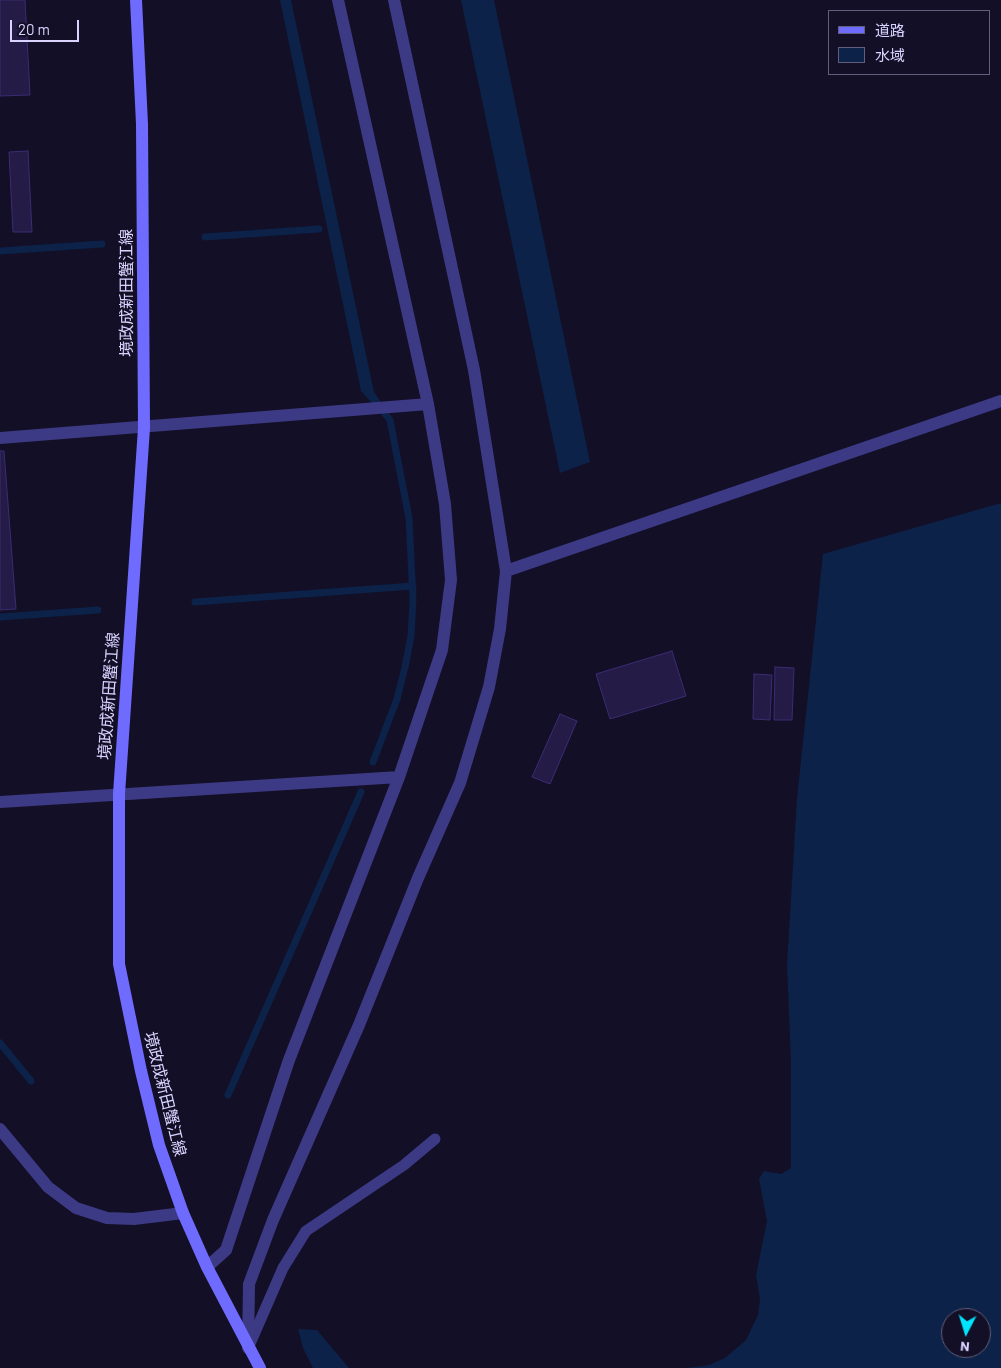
<!DOCTYPE html>
<meta charset="utf-8">
<style>
body{margin:0}
#map{position:relative;width:1001px;height:1368px;overflow:hidden;background:#130f26;font-family:Barlow,"Noto Sans JP",sans-serif}
canvas{display:block}
.legend{position:absolute;left:828px;top:10px;width:162px;height:65px;box-sizing:border-box;background:#130f26;border:1px solid #625e7d;margin:0;padding:6px 9px;list-style:none;font-size:15px;color:#d9d4ff}
.legend li{display:flex;align-items:center;gap:10px;height:25px}
.legend b{width:25px;border:1px solid #625e7d}
.north{position:absolute;left:941px;top:1308px;width:50px;height:50px;box-sizing:border-box;background:#130f26;border:1px solid #625e7d;border-radius:50%;rotate:185deg;font-size:14px;font-weight:700;line-height:20px;text-align:center;color:#d9d4ff}
.north::after{content:'';display:block;margin:auto;width:18px;height:22px;background:#00e5ff;clip-path:polygon(50% 0,100% 100%,50% 72%,0 100%)}
.scale{position:absolute;left:10px;top:20px;width:69px;height:22px;box-sizing:border-box;border:2px solid #d9d4ff;border-top:0;padding-left:6px;font-size:15px;line-height:18px;white-space:nowrap;color:#d9d4ff;-webkit-text-stroke:4px #130f26;paint-order:stroke}
</style>
<div id="map">
<canvas width="1001" height="1368"></canvas>
<ul class="legend">
<li><b style="height:6px;background:#6f6bff"></b>道路</li>
<li><b style="height:14px;background:#0c2248"></b>水域</li>
</ul>
<div class="north">N</div>
<div class="scale">20 m</div>
</div>
<script>
const ctx = document.querySelector('canvas').getContext('2d');
ctx.lineJoin = 'round';
function fill(path, color) {
  ctx.fillStyle = color;
  ctx.fill(path, 'evenodd');
}
function poly(rows) {
  const path = new Path2D();
  for (const r of rows) {
    path.moveTo(r[0], r[1]);
    for (let i = 2; i < r.length; i += 2) path.lineTo(r[i], r[i + 1]);
  }
  return path;
}
function trace(path, color, width, dash) {
  ctx.strokeStyle = color;
  ctx.lineWidth = width;
  ctx.lineCap = dash ? 'butt' : 'round';
  ctx.setLineDash(dash || []);
  ctx.stroke(path);
}
function drawText(font, color, halo, rows, align = 'center') {
  ctx.font = font + ' Barlow,"Noto Sans JP",sans-serif';
  ctx.lineWidth = 4.5;
  ctx.setLineDash([]);
  ctx.textBaseline = 'middle';
  ctx.strokeStyle = halo;
  ctx.fillStyle = color;
  for (const [text, x, y, turn = 0] of rows) {
    ctx.save();
    ctx.translate(x, y);
    ctx.rotate((+turn || 0) * Math.PI / 180);
    ctx.textAlign = isNaN(turn) ? turn : align;
    if (halo) ctx.strokeText(text, 0, 0);
    ctx.fillText(text, 0, 0);
    ctx.restore();
  }
}
const water = poly([
 [280,0,291,0,374,392,393,419,387,420,361,391],
 [461,0,494,0,590,462,560,473],
 [1001,503,1001,1368,686,1368,709,1365,725,1358,746,1340,758,1315,760,1299,756,1275,767,1221,759,1179,764,1171,781,1174,791,1168,791,1063,787,965,797,798,823,554],
 [951,1318,981,1318,981,1348,951,1348],
 [298,1329,317,1330,349,1368,313,1368,303,1348]
]);
const stream = poly([
 [205,237,319,229],
 [0,251,102,244],
 [195,602,413,586],
 [0,617,98,610],
 [373,762,397,699,405,667,411,636,413,599,409,518,390,420,385,414],
 [0,1043,31,1081],
 [228,1095,361,792]
]);
const building = poly([
 [0,0,25,0,30,95,0,96,0,0],
 [28,151,32,232,13,232,9,152,28,151],
 [0,451,4,451,16,609,0,610,0,451],
 [672,651,686,696,610,719,596,674,672,651],
 [775,667,794,668,792,720,774,720,775,667],
 [754,674,772,675,770,720,753,719,754,674],
 [560,714,577,721,550,784,532,777,560,714]
]);
const lane = poly([
 [249,1346,283,1268,306,1231,404,1165,435,1139]
]);
const street = poly([
 [0,438,428,404],
 [506,571,1001,401],
 [0,802,399,777],
 [0,1129,48,1187,76,1208,107,1218,134,1219,183,1213],
 [207,1267,226,1250,289,1060,399,777,442,650,451,580,445,504,428,404,338,0],
 [248,1348,249,1284,273,1220,359,1025,418,878,460,783,489,687,500,629,506,571,474,370,394,0]
]);
const secondary = poly([
 [136,0,142,124,144,428,119,794,119,964,141,1071,159,1145,183,1213,207,1267,260,1368]
]);
const streetNames = [
 ["境政成新田蟹江線",127,293,-90],
 ["境政成新田蟹江線",109,696,-86],
 ["境政成新田蟹江線",165,1094,76]
];
fill(water, '#0c2248');
trace(stream, '#0c2248', 7);
fill(building, '#241b47');
trace(building, '#3b2d73', 1);
trace(lane, '#3d3a85', 11);
trace(street, '#3d3a85', 12);
trace(secondary, '#6f6bff', 12);
drawText('16px', '#d9d4ff', '#130f26', streetNames);
</script>
